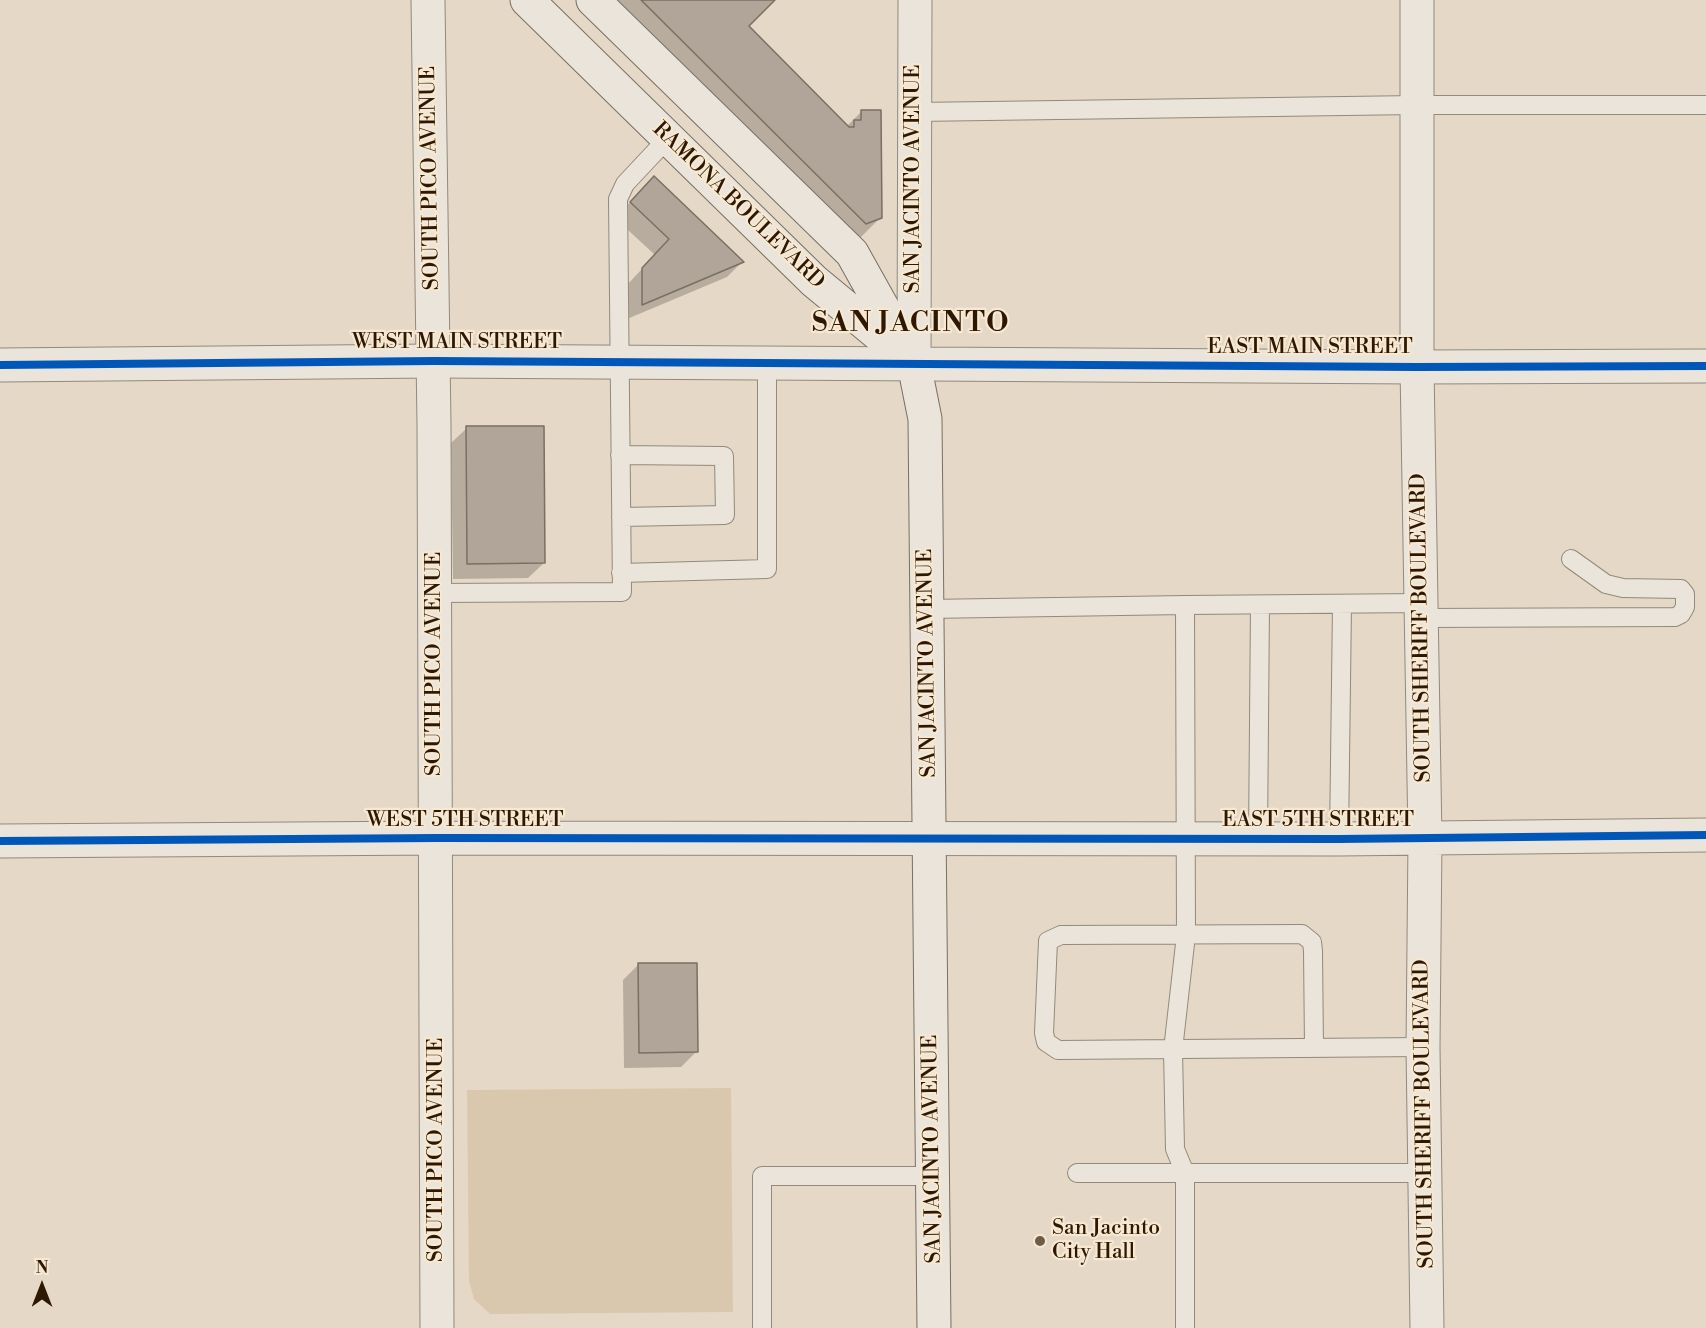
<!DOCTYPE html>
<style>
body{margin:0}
#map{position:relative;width:1706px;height:1328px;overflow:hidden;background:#e5d8c6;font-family:"Libre Bodoni",serif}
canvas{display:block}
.north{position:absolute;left:12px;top:1256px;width:60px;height:60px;-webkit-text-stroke:4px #f7e8d2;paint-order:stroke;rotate:0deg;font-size:16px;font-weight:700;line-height:24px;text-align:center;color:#2e1804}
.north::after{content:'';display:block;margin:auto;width:21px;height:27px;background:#2e1804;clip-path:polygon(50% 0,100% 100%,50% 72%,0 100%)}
</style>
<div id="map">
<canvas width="1706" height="1328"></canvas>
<div class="north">N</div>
</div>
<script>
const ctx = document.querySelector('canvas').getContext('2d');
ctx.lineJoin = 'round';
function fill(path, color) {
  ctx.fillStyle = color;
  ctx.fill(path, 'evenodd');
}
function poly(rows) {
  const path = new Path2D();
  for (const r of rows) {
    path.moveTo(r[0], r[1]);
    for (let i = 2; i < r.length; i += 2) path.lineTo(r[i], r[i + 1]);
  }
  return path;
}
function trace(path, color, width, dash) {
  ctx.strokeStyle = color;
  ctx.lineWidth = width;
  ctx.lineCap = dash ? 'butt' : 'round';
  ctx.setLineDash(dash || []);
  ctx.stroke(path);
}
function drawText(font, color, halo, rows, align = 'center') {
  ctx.font = font + ' "Libre Bodoni",serif';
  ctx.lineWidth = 4.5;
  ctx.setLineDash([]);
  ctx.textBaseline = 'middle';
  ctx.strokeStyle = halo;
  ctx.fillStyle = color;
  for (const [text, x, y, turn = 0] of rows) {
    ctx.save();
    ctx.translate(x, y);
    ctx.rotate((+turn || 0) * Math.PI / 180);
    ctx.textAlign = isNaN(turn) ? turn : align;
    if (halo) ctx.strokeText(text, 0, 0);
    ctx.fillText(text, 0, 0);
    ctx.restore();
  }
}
const green = poly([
 [731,1088,733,1312,490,1314,474,1299,469,1281,467,1090]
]);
const shadow = poly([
 [600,0,772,0,747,26,847,126,861,112,880,218,860,238],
 [639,193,742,262,727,277,627,319,627,285,655,255,615,218],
 [467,428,544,563,528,578,453,579,451,443],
 [638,965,697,1051,681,1067,624,1068,623,980]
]);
const building = poly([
 [641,0,775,0,749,26,849,127,854,127,854,120,861,120,861,110,881,110,882,218,866,224,641,0],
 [654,176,744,262,642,305,642,268,669,239,630,202,654,176],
 [466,426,544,426,545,563,467,564,466,426],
 [638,963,697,963,698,1052,639,1053,638,963]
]);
const service = poly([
 [915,112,1417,105,1706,105],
 [620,455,724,456,725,515,621,517],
 [621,573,767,569,767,363],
 [435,593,622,592,618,199,625,184,668,138],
 [927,609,1185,605],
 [1422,618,1675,617,1681,614,1685,607,1685,594,1681,589,1623,588,1606,584,1571,559],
 [1258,839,1260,605],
 [1339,839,1342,604],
 [1314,1048,1313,951,1312,942,1302,934,1061,935,1048,941,1044,1033,1046,1042,1058,1050,1423,1047],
 [1077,1173,1185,1173],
 [1185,1173,1175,1149,1173,1050,1186,935,1185,605,1421,603],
 [762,1328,762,1176,933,1176],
 [1185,1328,1185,1173,1427,1173]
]);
const minor = poly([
 [428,0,434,425,437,1328],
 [1417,0,1417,367,1425,839,1423,1047,1427,1328],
 [0,841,437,838,1339,839,1706,835]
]);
const tertiary = poly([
 [914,364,915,0],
 [0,365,434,361,1417,367,1706,366]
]);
const secondary = poly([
 [527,0,814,281,901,353],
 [593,0,852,253,914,364,925,419,934,1328]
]);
const cycleway = poly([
 [0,365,434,361,1417,367,1706,366],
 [0,841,437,838,1339,839,1706,835]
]);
const markers = [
 [1040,1241,6,"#6e5b48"]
];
const streetNames = [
 ["SOUTH PICO AVENUE",431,178,-91],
 ["SAN JACINTO AVENUE",914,179,-90],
 ["RAMONA BOULEVARD",738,206,44],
 ["WEST MAIN STREET",457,343],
 ["EAST MAIN STREET",1310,348],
 ["SOUTH SHERIFF BOULEVARD",1422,628,-91],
 ["SAN JACINTO AVENUE",928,663,-91],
 ["SOUTH PICO AVENUE",435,664,-90],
 ["WEST 5TH STREET",465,821],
 ["EAST 5TH STREET",1318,821],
 ["SOUTH SHERIFF BOULEVARD",1425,1114,-91],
 ["SAN JACINTO AVENUE",933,1149,-91],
 ["SOUTH PICO AVENUE",437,1150,-90]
];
const poiNames = [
 ["San Jacinto",1052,1229],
 ["City Hall",1052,1253]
];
const districtNames = [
 ["SAN JACINTO",911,325]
];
fill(green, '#dac8ae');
fill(shadow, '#0003');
fill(building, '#b0a598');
trace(building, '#796f63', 1.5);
trace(service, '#93897c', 20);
trace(minor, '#93897c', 35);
trace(tertiary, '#93897c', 35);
trace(secondary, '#796f63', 35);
trace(service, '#eae4da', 18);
trace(minor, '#eae4da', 33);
trace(tertiary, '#eae4da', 33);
trace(secondary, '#eae4da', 33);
trace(cycleway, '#0057b8', 8);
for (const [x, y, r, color] of markers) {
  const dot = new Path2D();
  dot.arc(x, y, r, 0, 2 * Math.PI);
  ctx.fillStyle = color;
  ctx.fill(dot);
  trace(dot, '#f7e8d2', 2);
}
drawText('21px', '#2e1804', '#f7e8d2', streetNames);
drawText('21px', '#2e1804', '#f7e8d2', poiNames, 'left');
ctx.letterSpacing = '1.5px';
drawText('bold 27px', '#2e1804', '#f7e8d2', districtNames);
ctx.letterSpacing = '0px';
</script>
